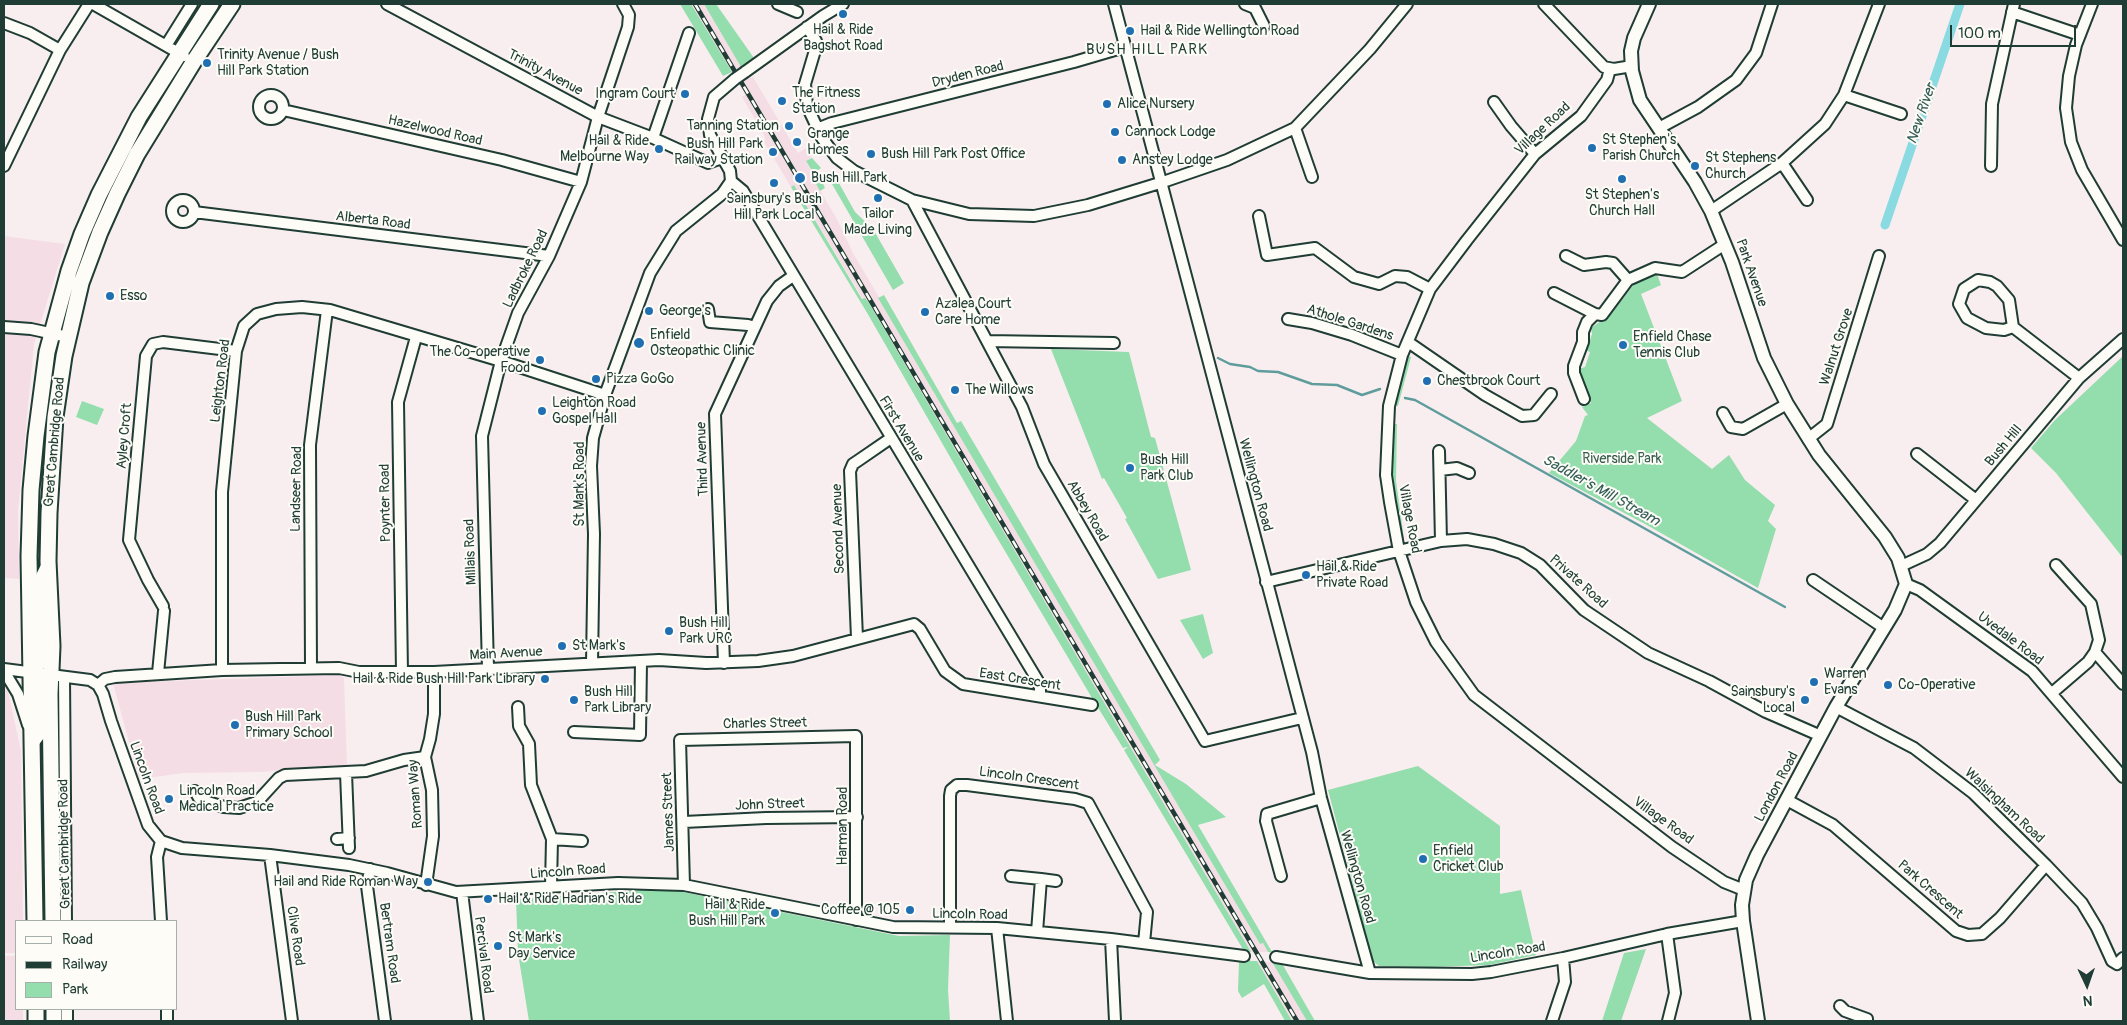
<!DOCTYPE html>
<style>
body{margin:0}
#map{position:relative;width:2127px;height:1025px;overflow:hidden;background:#f9eeef;font-family:Pangolin,sans-serif}
canvas{display:block}
.frame{position:absolute;inset:0;border:5px solid #1f3d34;pointer-events:none}
.legend{position:absolute;left:15px;top:920px;width:162px;height:90px;box-sizing:border-box;background:#fdfcf7;border:1px solid #a4b0a9;margin:0;padding:6px 9px;list-style:none;font-size:15px;color:#1f3d34}
.legend li{display:flex;align-items:center;gap:10px;height:25px}
.legend b{width:25px;border:1px solid #a4b0a9}
.north{position:absolute;left:2062px;top:960px;width:50px;height:50px;-webkit-text-stroke:4px #fdfcf7;paint-order:stroke;rotate:177deg;font-size:14px;font-weight:700;line-height:20px;text-align:center;color:#1f3d34}
.north::after{content:'';display:block;margin:auto;width:18px;height:22px;background:#1f3d34;clip-path:polygon(50% 0,100% 100%,50% 72%,0 100%)}
.scale{position:absolute;left:1950px;top:25px;width:126px;height:22px;box-sizing:border-box;border:2px solid #1f3d34;border-top:0;padding-left:6px;font-size:15px;line-height:18px;white-space:nowrap;color:#1f3d34;-webkit-text-stroke:4px #fdfcf7;paint-order:stroke}
</style>
<div id="map">
<canvas width="2127" height="1025"></canvas>
<div class="frame"></div>
<ul class="legend">
<li><b style="height:6px;background:#fdfcf7"></b>Road</li>
<li><b style="height:6px;background:#1f3d34"></b>Railway</li>
<li><b style="height:14px;background:#94ddad"></b>Park</li>
</ul>
<div class="north">N</div>
<div class="scale">100 m</div>
</div>
<script>
const ctx = document.querySelector('canvas').getContext('2d');
ctx.lineJoin = 'round';
function fill(path, color) {
  ctx.fillStyle = color;
  ctx.fill(path, 'evenodd');
}
function poly(rows) {
  const path = new Path2D();
  for (const r of rows) {
    if (r.length === 3) {
      path.moveTo(r[0] + r[2], r[1]);
      path.arc(r[0], r[1], r[2], 0, 2 * Math.PI);
      continue;
    }
    path.moveTo(r[0], r[1]);
    for (let i = 2; i < r.length; i += 2) path.lineTo(r[i], r[i + 1]);
  }
  return path;
}
function trace(path, color, width, dash) {
  ctx.strokeStyle = color;
  ctx.lineWidth = width;
  ctx.lineCap = dash ? 'butt' : 'round';
  ctx.setLineDash(dash || []);
  ctx.stroke(path);
}
function drawText(font, color, halo, rows, align = 'center') {
  ctx.font = font + ' Pangolin,sans-serif';
  ctx.lineWidth = 4;
  ctx.setLineDash([]);
  ctx.textBaseline = 'middle';
  ctx.strokeStyle = halo;
  ctx.fillStyle = color;
  for (const [text, x, y, turn = 0] of rows) {
    ctx.save();
    ctx.translate(x, y);
    ctx.rotate((+turn || 0) * Math.PI / 180);
    ctx.textAlign = isNaN(turn) ? turn : align;
    if (halo) ctx.strokeText(text, 0, 0);
    ctx.fillText(text, 0, 0);
    ctx.restore();
  }
}
const built = poly([
 [691,4,704,4,748,79,753,77,798,153,806,148,812,158,806,162,812,172,810,173,838,221,853,253,879,297,878,298,1260,944,1263,943,1268,952,1251,952,869,303,863,299,794,185,791,187,764,142,765,137,742,97,745,95,739,84],
 [4,236,65,244,34,344,18,511,19,579,4,578],
 [340,675,344,678,347,766,258,772,184,773,139,779,113,683],
 [4,684,7,687,21,751,23,921,16,921,16,953,4,953],
 [4,956,16,956,16,1009,23,1009,23,1021,4,1021],
 [1257,961,1272,962,1307,1021,1292,1021]
]);
const green = poly([
 [680,4,691,4,732,72,723,76],
 [704,4,716,4,754,58,741,67],
 [812,158,821,168,817,171,825,188,820,191,810,173,812,171,806,161],
 [835,176,855,212,873,229,904,283,893,290,832,184,832,177],
 [794,185,862,299,865,298,869,303,1251,952,1244,951,1124,750,1128,747,1123,748,1092,698,980,509,866,311,798,199,791,187],
 [1650,274,1657,274,1661,285,1641,294,1682,401,1647,418,1712,469,1729,455,1745,480,1775,505,1768,521,1776,529,1758,588,1645,524,1549,473,1576,441,1585,416,1588,415,1582,407,1591,403,1578,369,1585,367,1590,352,1585,350,1586,342,1590,340,1592,334,1591,328,1612,313,1635,283],
 [884,295,957,423,961,421,1160,760,1155,765,1186,784,1226,817,1198,825,1272,952,1268,952,1263,943,1260,944,878,298],
 [1051,349,1129,352,1151,437,1155,438,1191,570,1158,579,1125,519,1127,518,1104,478,1102,479],
 [1406,355,1411,357,1398,406,1393,405],
 [2123,356,2123,558,2056,473,2031,448,2055,420],
 [82,401,104,409,97,425,76,417],
 [1392,424,1397,424,1396,481,1404,539,1398,540,1390,480],
 [1203,614,1213,653,1203,659,1180,620],
 [1418,766,1500,826,1500,894,1521,890,1536,955,1489,965,1432,967,1379,966,1373,961,1328,790],
 [656,889,683,892,899,936,950,935,948,990,950,1021,529,1021,518,953,516,899],
 [1646,949,1621,1021,1602,1021,1624,953],
 [1247,958,1251,961,1257,961,1292,1021,1285,1021,1264,984,1242,998,1238,991,1239,961],
 [1272,959,1280,960,1315,1021,1307,1021,1272,962]
]);
const stream = poly([
 [1218,358,1230,364,1250,367,1258,371,1278,372,1312,384,1337,385,1362,395,1380,389],
 [1405,398,1415,400,1785,607]
]);
const canal = poly([
 [1885,225,1960,4]
]);
const minor = poly([
 [93,4,184,56],
 [387,4,598,117,653,138,708,163,722,158],
 [778,4,797,12],
 [1114,4,1312,752,1321,798,1370,973],
 [1245,4,1255,8,1264,26],
 [1544,4,1604,67,1614,69,1632,66],
 [2092,4,2076,45,2069,76,2066,108,2071,142,2082,170,2123,240],
 [2012,12,2080,35],
 [4,23,30,33,60,50],
 [807,27,816,41,816,47,805,84,807,106,822,138,837,158,854,171,912,200,969,214,1034,216,1088,205,1163,182,1227,160,1295,128,1370,49,1407,4],
 [167,44,192,4],
 [1610,69,1607,80,1581,116,1535,154,1467,240,1430,289,1402,355,1389,406,1386,475,1390,502,1399,551,1416,602,1436,642,1474,695,1672,847,1724,882,1744,890],
 [745,72,823,16,843,4],
 [271,107,12],
 [1844,95,1901,114],
 [1494,102,1511,126,1535,154],
 [283,110,502,160,581,182],
 [1295,128,1312,177],
 [1659,128,1698,107,1736,80,1756,53,1772,4],
 [817,129,832,123,1074,62,1125,47],
 [653,138,689,33],
 [1782,163,1807,200],
 [4,166,60,50,89,4],
 [1991,166,1992,104,2014,4],
 [731,181,743,191,1038,681,1040,688,1040,696],
 [912,200,1022,407,1044,464,1205,741,1302,718],
 [183,211,11],
 [1711,211,1782,163,1825,124,1844,95,1879,4],
 [194,212,549,256],
 [1259,216,1267,255,1315,248,1354,277,1379,284,1395,276,1407,277,1430,289],
 [1566,256,1584,265,1606,262,1613,263,1628,280],
 [1554,293,1595,314,1602,315,1628,280,1655,268,1682,272,1725,244],
 [708,309,710,322,748,325,755,327],
 [1288,319,1312,323,1352,335,1402,355],
 [4,327,31,329,68,337],
 [2013,327,2009,300,1997,286,1990,282,1978,280,1964,289,1959,304,1967,318,1986,328,2004,330,2013,327,2079,378],
 [987,341,1114,343],
 [1408,342,1485,395,1522,416,1534,415,1551,394],
 [1584,399,1574,373,1574,366,1583,342,1583,332,1587,322,1595,314],
 [1723,413,1731,427,1743,429,1787,404],
 [1808,439,1827,424,1879,256],
 [1439,451,1441,541],
 [1917,454,1976,500],
 [1440,470,1457,468,1469,473],
 [2056,565,2091,604,2099,640,2095,652],
 [1901,566,1927,554,1940,543,2079,378,2123,339],
 [1813,580,1884,628],
 [1266,582,1441,541,1467,539,1494,544,1521,553,1540,565,1584,610,1648,653,1709,681,1766,712,1821,736],
 [1906,584,1920,590,2032,671,2123,777],
 [163,606,148,580,129,540,146,356,153,344,163,342,236,351],
 [857,638,850,471,853,464,859,460,891,438],
 [592,663,594,534,591,466,593,438,605,395,650,273,676,231,722,194,731,181,730,171,710,135,708,119,714,97,735,79],
 [724,663,715,414,767,301,779,286,793,276],
 [311,668,310,445,327,310],
 [488,668,482,436,501,361,518,313,549,256,581,182,598,117,628,27,629,15,623,4],
 [4,669,90,680,98,685,103,694,111,721,148,825,161,841,182,848,270,855,349,865,387,873,456,892,618,883,684,885,893,927,997,928,1111,939,1244,956],
 [222,670,222,492,236,351,244,326,257,314,276,309,302,307,330,310,501,361,605,395],
 [4,671,18,694,28,725],
 [30,672,38,669,41,662,41,576,48,562],
 [402,672,398,402,416,337],
 [158,673,164,611],
 [64,677,66,921],
 [98,685,105,679,115,677,222,670,339,668,359,672,434,672,659,660,706,663,758,661,793,656,914,624,920,629,945,671,963,684,1092,705],
 [2052,693,2088,662,2095,652,2123,684],
 [518,707,519,726,529,744,531,785,552,839,551,886],
 [1836,707,1914,748,1973,793,2046,865,2082,903,2097,928,2112,961,2117,964,2123,958],
 [574,732,640,735,641,662],
 [33,744,40,735,41,686,42,682,51,676],
 [346,773,349,848],
 [195,791,199,798,208,802,224,807,239,808,257,802,279,778,285,775,366,771,404,760,425,757],
 [1787,800,1833,825,1956,931,1968,935,1982,934,2000,918,2046,865],
 [684,822,766,818,857,817],
 [337,839,349,838],
 [552,839,582,841],
 [161,841,157,857,161,921],
 [270,855,292,1021],
 [370,869,367,886,385,1021],
 [1011,876,1041,879,1037,932],
 [1281,876,1266,821,1267,814,1321,798],
 [1041,879,1056,881],
 [426,885,433,836,432,790,425,757,430,739,434,714,434,672],
 [684,885,680,740,856,736,856,920],
 [462,892,478,1021],
 [950,928,950,796,951,790,957,785,967,785,1075,799,1088,803,1147,912,1144,943],
 [997,928,1007,1021],
 [1667,934,1675,993,1668,1021],
 [1111,939,1115,1021],
 [1276,957,1370,973,1472,974,1491,972,1563,958,1667,934,1743,921],
 [1840,1006,1845,1011,1867,1019,1867,1021],
 [67,1009,67,1021],
 [167,1009,167,1021],
 [1552,1021,1565,982,1563,958]
]);
const major = poly([
 [1649,4,1634,38,1631,51,1632,71,1640,100,1695,182,1711,211,1732,262,1764,358,1787,404,1819,455,1885,537,1898,558,1906,584,1895,610,1836,707,1757,855,1746,880,1742,905,1743,921,1758,1021]
]);
const highway = poly([
 [35,921,29,556,31,490,36,436,47,352,69,271,82,234,99,195,139,117,211,4],
 [53,921,50,694,52,646,48,561,49,513,55,417,64,356,81,283,100,232,117,194,137,154,194,61,232,4],
 [36,1009,36,1021],
 [54,1009,54,1021]
]);
const rail = poly([
 [695,4,1297,1021]
]);
const minorBridge = poly([
 [735,79,745,72]
]);
const markers = [
 [843,14,5,"#1f6fb2"],
 [1130,31,5,"#1f6fb2"],
 [207,63,5,"#1f6fb2"],
 [685,94,5,"#1f6fb2"],
 [782,101,5,"#1f6fb2"],
 [1107,104,5,"#1f6fb2"],
 [789,126,5,"#1f6fb2"],
 [1115,132,5,"#1f6fb2"],
 [797,142,5,"#1f6fb2"],
 [1592,148,5,"#1f6fb2"],
 [659,149,5,"#1f6fb2"],
 [773,152,5,"#1f6fb2"],
 [871,154,5,"#1f6fb2"],
 [1122,160,5,"#1f6fb2"],
 [1695,166,5,"#1f6fb2"],
 [800,178,6,"#1f6fb2"],
 [1622,179,5,"#1f6fb2"],
 [774,183,5,"#1f6fb2"],
 [878,198,5,"#1f6fb2"],
 [110,296,5,"#1f6fb2"],
 [649,311,5,"#1f6fb2"],
 [925,312,5,"#1f6fb2"],
 [639,343,6,"#1f6fb2"],
 [1623,345,5,"#1f6fb2"],
 [540,360,5,"#1f6fb2"],
 [596,379,5,"#1f6fb2"],
 [1427,381,5,"#1f6fb2"],
 [955,390,5,"#1f6fb2"],
 [542,411,5,"#1f6fb2"],
 [1130,468,5,"#1f6fb2"],
 [1306,575,5,"#1f6fb2"],
 [669,631,5,"#1f6fb2"],
 [562,646,5,"#1f6fb2"],
 [545,679,5,"#1f6fb2"],
 [1814,682,5,"#1f6fb2"],
 [1888,685,5,"#1f6fb2"],
 [574,700,5,"#1f6fb2"],
 [1805,700,5,"#1f6fb2"],
 [235,725,5,"#1f6fb2"],
 [169,799,5,"#1f6fb2"],
 [1423,859,5,"#1f6fb2"],
 [428,882,5,"#1f6fb2"],
 [488,899,5,"#1f6fb2"],
 [910,910,5,"#1f6fb2"],
 [775,913,5,"#1f6fb2"],
 [498,946,5,"#1f6fb2"]
];
const poiNames = [
 ["Hail & Ride",843,30,"center"],
 ["Bagshot Road",843,46,"center"],
 ["Hail & Ride Wellington Road",1140,31],
 ["Trinity Avenue / Bush",217,55],
 ["Hill Park Station",217,71],
 ["The Fitness",792,93],
 ["Station",792,109],
 ["Ingram Court",675,94,"right"],
 ["Alice Nursery",1117,104],
 ["Tanning Station",779,126,"right"],
 ["Cannock Lodge",1125,132],
 ["Grange",807,134],
 ["Homes",807,150],
 ["St Stephen's",1602,140],
 ["Parish Church",1602,156],
 ["Hail & Ride",649,141,"right"],
 ["Melbourne Way",649,157,"right"],
 ["Bush Hill Park",763,144,"right"],
 ["Railway Station",763,160,"right"],
 ["Bush Hill Park Post Office",881,154],
 ["St Stephens",1705,158],
 ["Church",1705,174],
 ["Anstey Lodge",1132,160],
 ["Bush Hill Park",811,178],
 ["St Stephen's",1622,195,"center"],
 ["Church Hall",1622,211,"center"],
 ["Sainsbury's Bush",774,199,"center"],
 ["Hill Park Local",774,215,"center"],
 ["Tailor",878,214,"center"],
 ["Made Living",878,230,"center"],
 ["Esso",120,296],
 ["Azalea Court",935,304],
 ["Care Home",935,320],
 ["George's",659,311],
 ["Enfield",650,335],
 ["Osteopathic Clinic",650,351],
 ["Enfield Chase",1633,337],
 ["Tennis Club",1633,353],
 ["The Co-operative",530,352,"right"],
 ["Food",530,368,"right"],
 ["Pizza GoGo",606,379],
 ["Chestbrook Court",1437,381],
 ["The Willows",965,390],
 ["Leighton Road",552,403],
 ["Gospel Hall",552,419],
 ["Bush Hill",1140,460],
 ["Park Club",1140,476],
 ["Hail & Ride",1316,567],
 ["Private Road",1316,583],
 ["Bush Hill",679,623],
 ["Park URC",679,639],
 ["St Mark's",572,646],
 ["Warren",1824,674],
 ["Evans",1824,690],
 ["Hail & Ride Bush Hill Park Library",535,679,"right"],
 ["Co-Operative",1898,685],
 ["Bush Hill",584,692],
 ["Park Library",584,708],
 ["Sainsbury's",1795,692,"right"],
 ["Local",1795,708,"right"],
 ["Bush Hill Park",245,717],
 ["Primary School",245,733],
 ["Lincoln Road",179,791],
 ["Medical Practice",179,807],
 ["Enfield",1433,851],
 ["Cricket Club",1433,867],
 ["Hail and Ride Roman Way",418,882,"right"],
 ["Hail & Ride Hadrian's Ride",498,899],
 ["Hail & Ride",765,905,"right"],
 ["Bush Hill Park",765,921,"right"],
 ["Coffee @ 105",900,910,"right"],
 ["St Mark's",508,938],
 ["Day Service",508,954]
];
const streetNames = [
 ["Trinity Avenue",545,73,28],
 ["Dryden Road",968,75,-14],
 ["Village Road",1543,129,-43],
 ["Hazelwood Road",435,131,13],
 ["Alberta Road",373,221,7],
 ["Ladbroke Road",526,269,-64],
 ["Park Avenue",1751,273,71],
 ["Athole Gardens",1350,323,18],
 ["Walnut Grove",1837,347,-72],
 ["Leighton Road",221,381,-83],
 ["First Avenue",901,429,59],
 ["Ayley Croft",125,436,-85],
 ["Great Cambridge Road",55,442,-85],
 ["Bush Hill",2004,446,-50],
 ["Third Avenue",703,459,-92],
 ["St Mark's Road",580,484,-90],
 ["Wellington Road",1255,485,75],
 ["Landseer Road",297,489,-89],
 ["Poynter Road",386,503,-91],
 ["Abbey Road",1087,511,60],
 ["Village Road",1409,519,79],
 ["Second Avenue",839,529,-92],
 ["Millais Road",471,552,-92],
 ["Private Road",1578,582,42],
 ["Uvedale Road",2010,639,37],
 ["Main Avenue",506,654,-3],
 ["East Crescent",1020,680,9],
 ["Charles Street",765,724,-1],
 ["Lincoln Road",146,778,70],
 ["Lincoln Crescent",1029,779,8],
 ["London Road",1777,787,-62],
 ["Roman Way",416,794,-94],
 ["John Street",770,805,-2],
 ["Walsingham Road",2004,806,43],
 ["James Street",669,812,-92],
 ["Village Road",1663,821,36],
 ["Harman Road",843,826,-90],
 ["Great Cambridge Road",65,844,-91],
 ["Lincoln Road",568,872,-4],
 ["Wellington Road",1357,877,74],
 ["Park Crescent",1930,890,41],
 ["Lincoln Road",970,915,1],
 ["Clive Road",295,936,82],
 ["Bertram Road",389,943,82],
 ["Lincoln Road",1508,953,-9],
 ["Percival Road",483,955,83]
];
const parkNames = [
 ["Riverside Park",1622,459]
];
const neighbourhoodNames = [
 ["BUSH HILL PARK",1147,50]
];
const waterNames = [
 ["New River",1922,114,-71],
 ["Saddler's Mill Stream",1601,491,29]
];
fill(built, '#f4dde5');
fill(green, '#94ddad');
trace(stream, '#5f9c9c', 2.5);
trace(canal, '#89dbe1', 9);
trace(minor, '#1f3d34', 14);
trace(major, '#1f3d34', 16);
trace(highway, '#1f3d34', 19);
trace(minor, '#fdfcf7', 10);
trace(major, '#fdfcf7', 12);
trace(highway, '#fdfcf7', 15);
trace(rail, '#1f3d34', 4.5);
trace(rail, '#fdfcf7', 2.5, [8]);
trace(minorBridge, '#1f3d34', 14, []);
trace(minorBridge, '#fdfcf7', 10);
for (const [x, y, r, color] of markers) {
  const dot = new Path2D();
  dot.arc(x, y, r, 0, 2 * Math.PI);
  ctx.fillStyle = color;
  ctx.fill(dot);
  trace(dot, '#fdfcf7', 2);
}
drawText('14px', '#1f3d34', '#fdfcf7', poiNames, 'left');
drawText('14px', '#1f3d34', '#fdfcf7', streetNames);
drawText('14px', '#365d4c', '#fdfcf7', parkNames);
ctx.letterSpacing = '1px';
drawText('15px', '#1f3d34', '#fdfcf7', neighbourhoodNames);
ctx.letterSpacing = '0px';
drawText('italic 15px', '#345d57', '#fdfcf7', waterNames);
</script>
